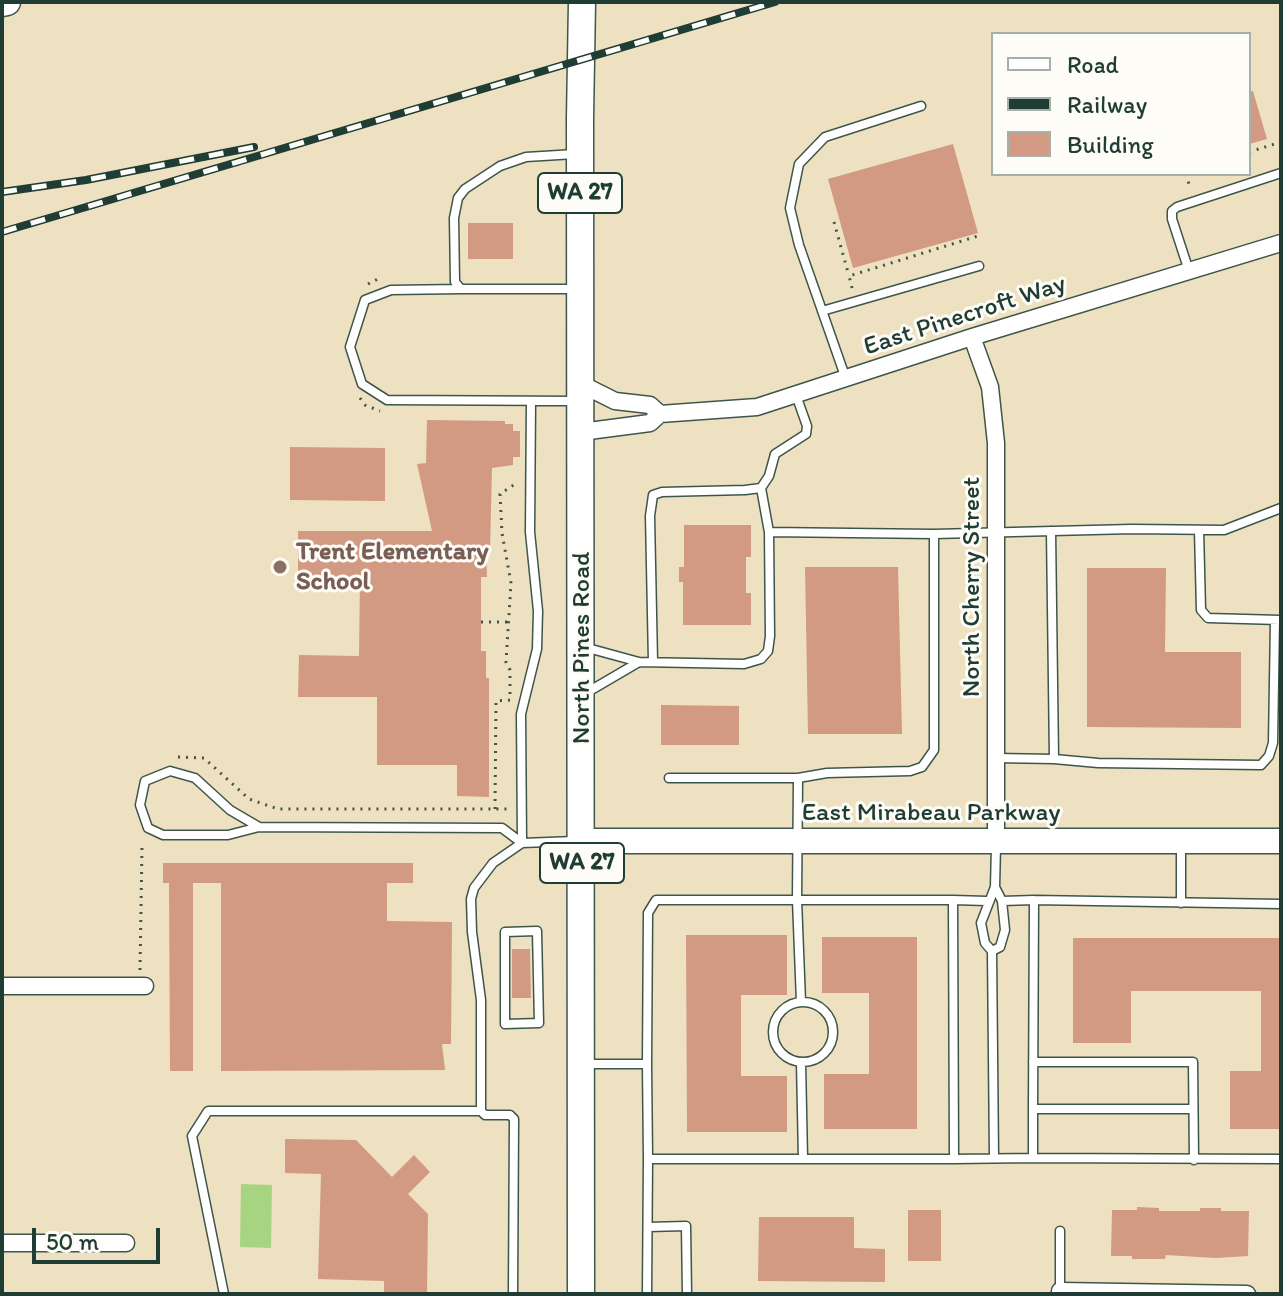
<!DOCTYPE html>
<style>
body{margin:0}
#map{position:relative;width:1283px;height:1296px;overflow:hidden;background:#ede1c1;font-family:Itim,sans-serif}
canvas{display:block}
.frame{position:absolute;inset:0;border:4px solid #1f3d34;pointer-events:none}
.legend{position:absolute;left:991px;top:32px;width:260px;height:144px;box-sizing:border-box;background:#fdfcf7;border:2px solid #a4b0a9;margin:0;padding:10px 14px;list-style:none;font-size:24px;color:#1f3d34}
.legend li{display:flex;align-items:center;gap:16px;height:40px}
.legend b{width:40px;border:2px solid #a4b0a9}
.scale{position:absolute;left:32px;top:1228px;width:128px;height:36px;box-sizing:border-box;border:4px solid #1f3d34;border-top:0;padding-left:10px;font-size:24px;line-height:28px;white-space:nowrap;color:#1f3d34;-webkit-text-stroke:6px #fdfcf7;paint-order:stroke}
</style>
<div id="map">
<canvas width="1283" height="1296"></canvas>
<div class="frame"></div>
<ul class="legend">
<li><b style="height:10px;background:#fff"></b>Road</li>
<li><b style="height:10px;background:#1f3d34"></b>Railway</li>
<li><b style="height:22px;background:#d29a82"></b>Building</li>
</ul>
<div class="scale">50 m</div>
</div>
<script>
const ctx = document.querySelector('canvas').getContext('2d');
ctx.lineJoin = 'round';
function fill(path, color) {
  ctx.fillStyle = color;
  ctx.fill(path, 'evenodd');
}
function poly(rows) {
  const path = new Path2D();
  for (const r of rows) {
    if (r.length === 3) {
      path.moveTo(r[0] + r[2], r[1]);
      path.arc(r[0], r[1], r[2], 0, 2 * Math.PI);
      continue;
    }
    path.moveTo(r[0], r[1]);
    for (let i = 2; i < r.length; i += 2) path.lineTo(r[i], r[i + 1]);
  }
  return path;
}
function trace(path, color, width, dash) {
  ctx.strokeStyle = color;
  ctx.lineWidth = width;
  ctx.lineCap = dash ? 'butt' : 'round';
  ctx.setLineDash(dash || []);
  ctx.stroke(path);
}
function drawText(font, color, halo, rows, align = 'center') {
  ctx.font = font + ' Itim,sans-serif';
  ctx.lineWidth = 6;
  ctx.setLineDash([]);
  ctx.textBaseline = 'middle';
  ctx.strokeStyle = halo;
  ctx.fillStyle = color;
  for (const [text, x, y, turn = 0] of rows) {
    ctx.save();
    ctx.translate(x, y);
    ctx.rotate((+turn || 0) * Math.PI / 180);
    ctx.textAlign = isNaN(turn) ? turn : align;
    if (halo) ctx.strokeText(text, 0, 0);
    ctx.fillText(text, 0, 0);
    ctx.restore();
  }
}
const green = poly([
 [241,1184,272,1185,271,1248,240,1247]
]);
const building = poly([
 [1253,91,1267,139,1249,144,1249,92],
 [953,144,978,233,853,268,828,179],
 [468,223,513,223,513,259,468,259],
 [427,420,505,421,505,424,513,424,513,431,520,431,520,457,513,457,513,465,492,468,490,551,486,550,487,577,481,577,481,651,486,651,486,678,489,678,489,797,457,796,457,765,377,765,377,697,298,697,299,655,359,656,360,577,298,576,298,531,432,531,417,464,426,463],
 [290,447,385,448,385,501,290,500],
 [684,525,751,525,751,557,746,557,746,593,751,593,751,625,683,625,683,582,679,582,679,567,684,567],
 [805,567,898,567,902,734,808,734],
 [1087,568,1166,568,1165,652,1241,652,1241,728,1087,727],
 [661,705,739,706,739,745,661,745],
 [163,863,413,863,413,883,387,883,387,921,452,922,451,1044,442,1044,445,1070,221,1071,221,883,193,883,193,1071,170,1071,169,883,163,883],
 [686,935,787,935,787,995,741,995,741,1076,787,1076,787,1132,687,1132],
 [822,937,917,937,917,1129,824,1129,824,1074,869,1074,869,993,822,993],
 [1073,938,1281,938,1281,1129,1230,1129,1230,1071,1261,1071,1261,991,1131,991,1131,1043,1073,1043],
 [512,949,530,949,531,998,512,998],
 [285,1139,356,1140,392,1177,414,1155,430,1172,408,1194,428,1214,427,1294,384,1294,384,1281,318,1279,321,1174,285,1173],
 [1137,1207,1159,1208,1159,1211,1200,1211,1200,1208,1221,1208,1221,1211,1249,1211,1248,1256,1215,1258,1166,1255,1165,1259,1132,1259,1132,1256,1111,1256,1112,1210,1137,1210],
 [908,1210,941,1210,941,1261,908,1261],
 [759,1217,854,1217,854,1248,885,1249,885,1282,758,1281]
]);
const path = poly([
 [1249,152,1281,142],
 [1186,174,1189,184],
 [834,222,849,276],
 [368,284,382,277],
 [852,288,849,276,978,236],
 [360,398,365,405,380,411],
 [481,622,509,622],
 [178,757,204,758,249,799,278,809,508,809],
 [495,809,496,701,510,700,510,670,506,662,511,583,502,533,500,494,518,482],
 [140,970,142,846]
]);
const lane = poly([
 [1189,271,1172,219,1172,211,1177,207,1281,173],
 [461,289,391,290,365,300,350,347,362,384,387,400,578,401],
 [575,289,461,289,455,282,454,218,458,198,465,189,500,166,526,157,575,154],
 [822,311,979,266],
 [846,379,799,245,790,208,799,164,825,137,921,106],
 [761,488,769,532],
 [1199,530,1201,610,1208,618,1280,620],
 [1051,531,1054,759,1098,763,1261,765,1269,756,1273,743,1275,620],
 [934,534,1132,529,1224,530,1281,508],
 [584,647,639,662,586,693],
 [653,662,650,516,653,495,662,492,745,490,761,488,769,476,775,454,806,434,807,426,796,395],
 [996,758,1054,759],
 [669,778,798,778],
 [259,827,230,810,195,778,170,771,145,781,140,805,148,828,163,835,228,835,259,827,502,828,522,843],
 [522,843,521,714,537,649,538,611,530,532,531,401],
 [1181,843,1181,903],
 [953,900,987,901],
 [1002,901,1034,900],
 [1281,904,1034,900,1033,1109,1033,1158,1281,1159],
 [537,931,539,1023,505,1024,505,932,537,931],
 [992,951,1000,947,1005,930,1002,901,995,887],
 [803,1032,30],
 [801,1062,803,1159],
 [1033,1062,1193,1062,1194,1160],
 [583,1064,647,1064,648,1159,954,1159,953,900,797,900,798,778,827,773,910,771,922,767,934,750,934,534,769,532,770,636,768,651,761,659,744,664,639,662],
 [647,1064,648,913,656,900,797,900,801,1002],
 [1033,1109,1193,1109],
 [994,1158,992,951,985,943,981,923,995,887,996,846],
 [954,1159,1033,1158],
 [648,1227,686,1226,687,1294],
 [1060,1290,1060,1231],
 [224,1294,192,1136,208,1111,481,1111],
 [513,1294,514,1119,510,1115,485,1115,481,1111,481,1000,472,932,471,899,474,888,493,863,522,843,575,841],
 [647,1294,648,1159]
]);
const street = poly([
 [972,337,990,387,996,443,996,841],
 [581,384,615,401,650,405,660,414],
 [581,432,650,423,660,414,757,407,972,337,1281,243],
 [2,986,145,986],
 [2,1243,126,1243],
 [1060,1294,1060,1291,1247,1294]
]);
const secondary = poly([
 [582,841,1281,841]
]);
const primary = poly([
 [2,3,7,2],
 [581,1294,580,118,582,2]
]);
const rail = poly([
 [2,192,86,180,254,147],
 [2,232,775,2]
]);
const markers = [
 [280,567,8,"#8d6e63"]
];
const shields = [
 [580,193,84],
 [582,863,84]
];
const shieldNames = [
 ["WA 27",580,193],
 ["WA 27",582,863]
];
const streetNames = [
 ["East Pinecroft Way",965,316,-18],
 ["North Cherry Street",972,587,-90],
 ["North Pines Road",582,648,-90],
 ["East Mirabeau Parkway",931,813]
];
const educationNames = [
 ["Trent Elementary",296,552],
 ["School",296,582]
];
fill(green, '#a7d480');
fill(building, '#d29a82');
trace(lane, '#3e5649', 11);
trace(street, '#3e5649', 19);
trace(secondary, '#3e5649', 27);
trace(primary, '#3e5649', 29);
trace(path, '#3e5649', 3, [2, 6]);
trace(lane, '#fff', 8);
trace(street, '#fff', 16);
trace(secondary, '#fff', 24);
trace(primary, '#fff', 26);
trace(rail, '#1f3d34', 8);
trace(rail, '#fdfcf7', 5, [15]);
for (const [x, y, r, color] of markers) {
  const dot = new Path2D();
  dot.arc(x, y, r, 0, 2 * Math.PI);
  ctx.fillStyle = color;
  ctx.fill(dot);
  trace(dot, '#fdfcf7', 3);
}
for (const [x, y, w] of shields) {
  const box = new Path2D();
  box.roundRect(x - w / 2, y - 20, w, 40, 6);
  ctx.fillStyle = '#fdfcf7';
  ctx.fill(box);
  trace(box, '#1f3d34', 2);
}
drawText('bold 24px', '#1f3d34', null, shieldNames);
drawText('26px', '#1f3d34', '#fdfcf7', streetNames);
drawText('bold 26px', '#785e54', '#fdfcf7', educationNames, 'left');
</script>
